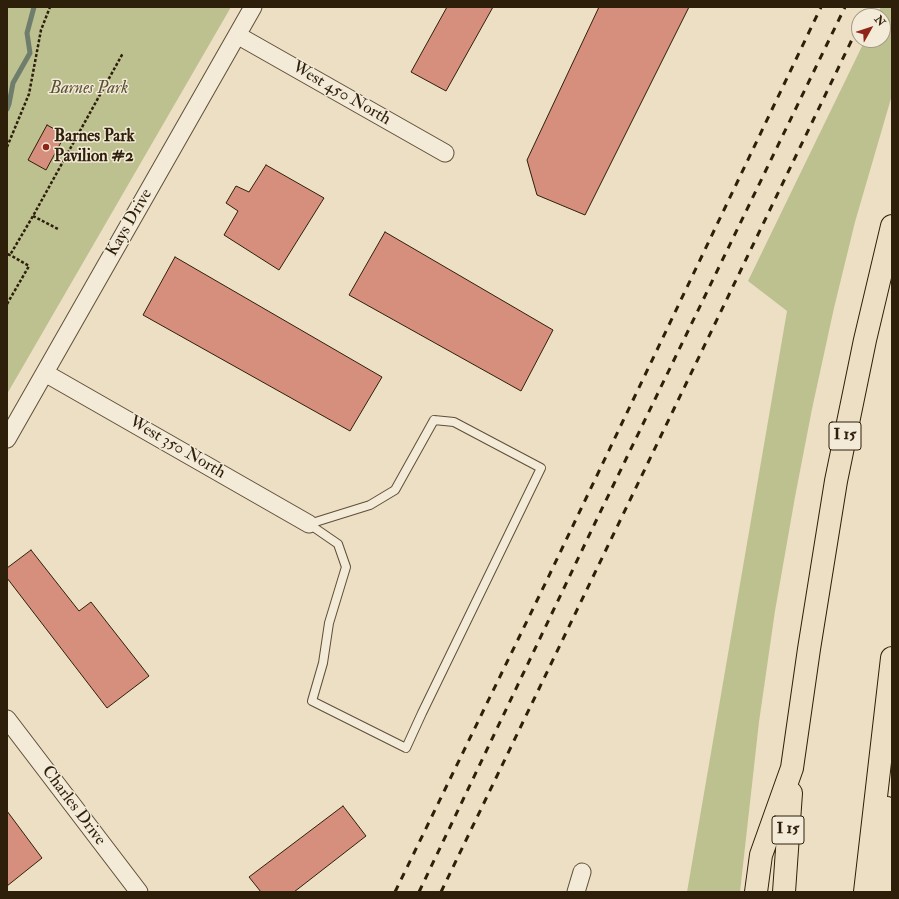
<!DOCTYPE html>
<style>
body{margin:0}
#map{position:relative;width:899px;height:899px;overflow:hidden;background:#eddfc3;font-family:"IM FELL Double Pica",serif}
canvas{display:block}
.frame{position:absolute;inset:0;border:8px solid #2e1f0a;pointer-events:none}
.north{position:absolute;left:851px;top:8px;width:40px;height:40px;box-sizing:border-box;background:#f3ead8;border:1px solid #a49986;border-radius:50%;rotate:51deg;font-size:11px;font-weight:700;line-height:16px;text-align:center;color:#2e1f0a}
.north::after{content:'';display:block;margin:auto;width:14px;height:18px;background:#8f2418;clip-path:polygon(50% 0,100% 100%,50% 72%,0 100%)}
</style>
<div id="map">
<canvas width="899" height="899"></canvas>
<div class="frame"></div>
<div class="north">N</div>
</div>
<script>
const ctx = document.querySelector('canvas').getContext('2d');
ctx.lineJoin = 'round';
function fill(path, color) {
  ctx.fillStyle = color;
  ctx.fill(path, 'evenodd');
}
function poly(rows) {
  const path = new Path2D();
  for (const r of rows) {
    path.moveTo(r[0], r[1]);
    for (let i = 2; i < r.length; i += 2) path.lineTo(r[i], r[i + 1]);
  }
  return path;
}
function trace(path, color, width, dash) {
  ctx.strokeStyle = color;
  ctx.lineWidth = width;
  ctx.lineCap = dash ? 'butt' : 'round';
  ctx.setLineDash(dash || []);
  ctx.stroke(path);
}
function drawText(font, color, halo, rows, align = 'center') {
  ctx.font = font + ' "IM FELL Double Pica",serif';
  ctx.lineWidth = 3;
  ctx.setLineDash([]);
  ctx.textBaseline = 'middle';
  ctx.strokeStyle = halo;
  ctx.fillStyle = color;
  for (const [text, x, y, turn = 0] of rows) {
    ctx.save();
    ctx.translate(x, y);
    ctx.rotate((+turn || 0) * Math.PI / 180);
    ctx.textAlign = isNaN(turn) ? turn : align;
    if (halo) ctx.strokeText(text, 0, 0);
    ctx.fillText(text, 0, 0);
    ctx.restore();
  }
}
const green = poly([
 [7,7,231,7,7,394],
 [881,7,892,7,892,95,855,222,834,308,812,409,795,497,775,611,759,722,740,892,687,892,787,311,748,281,865,40,883,40,883,16,876,16]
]);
const stream = poly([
 [7,109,9,104,13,83,30,53,27,33,34,7]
]);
const building = poly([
 [447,7,493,7,446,91,411,72,447,7],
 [599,7,689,7,585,215,537,195,527,160,599,7],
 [47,125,65,135,46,170,28,160,47,125],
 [266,165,324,198,279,270,224,235,238,211,226,203,236,186,249,192,266,165],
 [385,232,553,330,521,391,349,295,385,232],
 [175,257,382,377,350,431,143,315,175,257],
 [31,550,79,611,91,602,149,676,107,708,7,578,7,568,31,550],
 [343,806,366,836,294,892,261,892,249,877,343,806],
 [7,811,42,858,7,886,7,811]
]);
const path = poly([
 [7,147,29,94,41,30,50,7],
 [33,216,58,229],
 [7,254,10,255,33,216,123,53],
 [7,304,29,266,10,255]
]);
const lane = poly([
 [434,420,454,422,541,468,422,713,406,748,312,701,323,663,329,623,346,567,338,544,309,524,370,505,395,490,434,420]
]);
const street = poly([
 [237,35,445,153],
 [45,373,309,524],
 [7,439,253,7],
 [7,719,139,892],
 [576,892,582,872]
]);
const highway = poly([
 [756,892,761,855,792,768,809,649,836,481,865,340,892,226],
 [784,892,791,793],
 [865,892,892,658],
 [885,892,887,808]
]);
const rail = poly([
 [863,16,868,7],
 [395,892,546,582,821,7],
 [419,892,595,523,845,7],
 [441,892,859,25]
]);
const markers = [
 [46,147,4,"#8f2418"]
];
const shields = [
 [845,436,32],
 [788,830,32]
];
const shieldNames = [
 ["I 15",845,436],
 ["I 15",788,830]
];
const parkNames = [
 ["Barnes Park",89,89]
];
const streetNames = [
 ["West 450 North",341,94,30],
 ["Kays Drive",130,223,-60],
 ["West 350 North",177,448,30],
 ["Charles Drive",73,806,53]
];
const poiNames = [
 ["Barnes Park",54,137],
 ["Pavilion #2",54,157]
];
fill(green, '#bdc190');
trace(stream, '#6f7e6c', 5);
fill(building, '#d68e7d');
trace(building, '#2e1f0a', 1);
trace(lane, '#5e4f38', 10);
trace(street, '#5e4f38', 19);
trace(highway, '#2e1f0a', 24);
trace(path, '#2e1f0a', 2.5, [3, 2]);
trace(lane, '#f3ead8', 8);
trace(street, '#f3ead8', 17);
trace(highway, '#eddfc3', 22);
trace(rail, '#2e1f0a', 3, [7, 7]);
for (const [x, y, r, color] of markers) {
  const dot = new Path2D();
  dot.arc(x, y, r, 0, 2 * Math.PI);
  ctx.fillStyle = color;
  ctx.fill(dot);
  trace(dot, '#f3ead8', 1.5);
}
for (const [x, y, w] of shields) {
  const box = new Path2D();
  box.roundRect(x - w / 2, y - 14, w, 28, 3);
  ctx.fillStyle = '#f3ead8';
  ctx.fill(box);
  trace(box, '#2e1f0a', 1);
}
drawText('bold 16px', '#2e1f0a', null, shieldNames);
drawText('italic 17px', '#595032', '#f3ead8', parkNames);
drawText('17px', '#2e1f0a', '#f3ead8', streetNames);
drawText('bold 17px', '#2e1f0a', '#f3ead8', poiNames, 'left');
</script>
